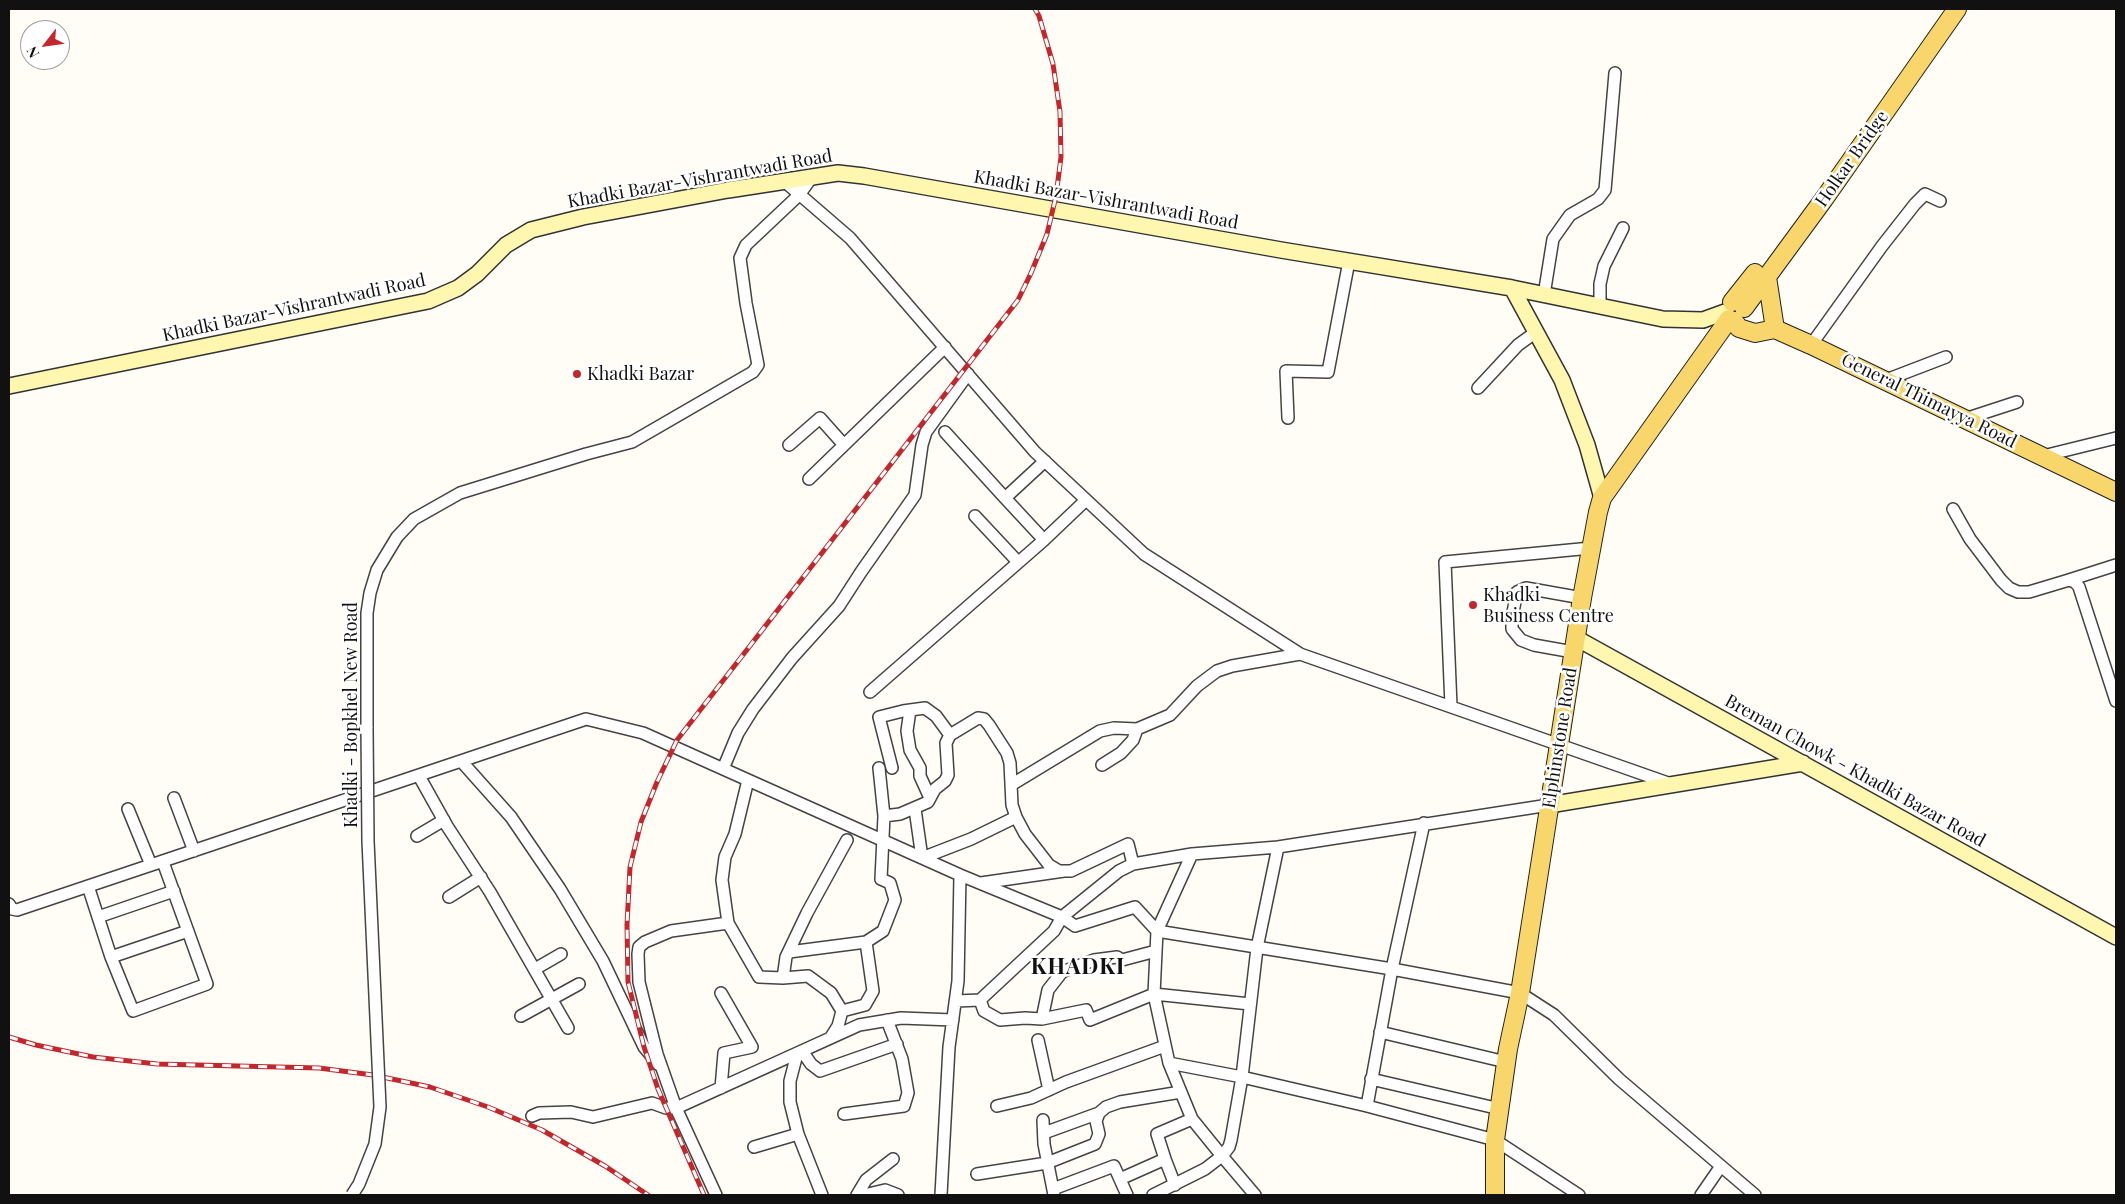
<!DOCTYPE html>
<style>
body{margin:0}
#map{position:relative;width:2125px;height:1204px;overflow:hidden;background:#fffdf5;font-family:"Playfair Display",serif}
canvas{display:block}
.frame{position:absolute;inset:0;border:10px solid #111;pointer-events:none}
.north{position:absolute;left:20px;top:20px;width:50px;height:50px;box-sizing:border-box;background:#fff;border:1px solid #a0a0a0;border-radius:50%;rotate:240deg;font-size:14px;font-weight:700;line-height:20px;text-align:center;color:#111}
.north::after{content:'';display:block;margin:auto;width:18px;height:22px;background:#c4262e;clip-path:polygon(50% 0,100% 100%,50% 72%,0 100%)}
</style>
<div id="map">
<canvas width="2125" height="1204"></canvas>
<div class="frame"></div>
<div class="north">N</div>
</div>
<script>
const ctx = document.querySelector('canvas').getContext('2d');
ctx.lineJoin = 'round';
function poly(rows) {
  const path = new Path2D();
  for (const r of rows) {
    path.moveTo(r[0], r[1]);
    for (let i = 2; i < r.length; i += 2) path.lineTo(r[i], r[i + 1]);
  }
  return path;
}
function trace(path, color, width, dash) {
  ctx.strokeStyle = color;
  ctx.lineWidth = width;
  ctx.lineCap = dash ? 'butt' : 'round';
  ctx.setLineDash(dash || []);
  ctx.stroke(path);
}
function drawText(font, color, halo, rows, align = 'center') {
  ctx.font = font + ' "Playfair Display",serif';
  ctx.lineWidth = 5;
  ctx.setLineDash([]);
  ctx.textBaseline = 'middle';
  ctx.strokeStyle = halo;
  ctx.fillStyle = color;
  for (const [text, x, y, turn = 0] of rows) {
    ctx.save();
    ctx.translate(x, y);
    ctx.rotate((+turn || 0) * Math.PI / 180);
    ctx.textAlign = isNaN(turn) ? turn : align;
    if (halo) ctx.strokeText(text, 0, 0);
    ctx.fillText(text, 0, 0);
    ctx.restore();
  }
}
const street = poly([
 [784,181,850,238,1035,452,1144,554,1300,654,1671,784],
 [1544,295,1553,239,1570,215,1598,199,1605,190,1615,73],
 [1600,306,1600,284,1604,266,1623,228],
 [1811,345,1882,246,1915,204,1925,194,1940,201],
 [1886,380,1946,357],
 [1478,388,1518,345,1536,332],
 [1288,418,1286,371,1328,372,1349,261],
 [1965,419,2017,402],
 [945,432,1005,498],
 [789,445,820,418,844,445],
 [2043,456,2116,438],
 [1045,461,1005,498,1044,540,1086,500],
 [809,479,945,347],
 [1953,509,1970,539,2001,580,2009,588,2018,592,2029,592,2069,580,2075,582,2079,587,2116,701],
 [975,516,1018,562],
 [2069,580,2116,565],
 [1573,652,1534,645,1521,640,1512,629,1512,617,1517,592,1526,588,1582,598],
 [870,692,1044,540],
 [1451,706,1445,562,1591,548],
 [910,710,907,731,910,750,920,768,920,776,930,798],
 [367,728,367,613,370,593,377,570,397,537,414,519,460,493,586,454,632,442,753,372,758,365,746,303,740,258,746,245,799,195,812,177],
 [1137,729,1170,715,1197,686,1217,671,1232,666,1300,654],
 [462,762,511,817,560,889,603,961,644,1047,659,1065],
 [892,768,879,717,903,711,925,708,936,716,950,735],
 [723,769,738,733,753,709,792,658,839,606,861,572,915,495,922,445,926,432,968,374],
 [419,776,447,826,490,892,568,1028],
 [1011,785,1100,731,1114,728,1137,729,1133,740,1121,753,1102,765],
 [174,798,194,851],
 [128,809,151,865],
 [915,809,922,858,971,839,1016,817],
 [884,816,900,814,928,802,935,789,945,781,948,775,946,743,950,735,978,718,984,719,989,725,1007,753,1010,763,1012,805,1016,817,1025,834,1049,865,1059,871,1071,871,1128,844,1133,864],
 [417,836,444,820],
 [1192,854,1157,931,1154,994,1169,1063,1192,1119,1222,1156,1229,1147,1231,1140,1242,1077,1257,948,1278,847],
 [981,883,1064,871],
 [88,886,111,957,133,1011,207,984,163,862],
 [449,897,481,877],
 [9,904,12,909,17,910,586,719,643,733,960,875,1062,917,1119,871,1133,864,1192,854,1278,847,1549,805],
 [98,917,174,891],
 [728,923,759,977,783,978,808,976,831,993,842,1011,838,1026,831,1037],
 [789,952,866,942,883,931,895,900,890,883,881,879,884,816,879,768],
 [111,957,188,931],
 [535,969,561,954],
 [783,978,786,957,807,913,847,840],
 [980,1000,1054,931,1062,917,1075,926,1135,907,1157,931,1392,969,1520,993,1554,1015,1619,1079,1755,1195],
 [956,1001,980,1000,984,1011,1000,1020,1025,1018,1042,1019,1086,1010,1090,1020,1154,994,1250,1004],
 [842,1011,865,1005,873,991,866,942],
 [521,1016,579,984],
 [1042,1019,1048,990,1062,972,1094,960,1117,957,1122,960,1156,951],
 [1380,1032,1506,1062],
 [1038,1040,1049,1090],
 [802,1051,811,1064,820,1071,897,1044],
 [797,1054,790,1081,790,1102,798,1134,822,1195],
 [1169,1063,1242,1077,1367,1106,1495,1140,1579,1195],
 [1371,1079,1500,1109],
 [721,1088,724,1053,752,1047,721,993],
 [997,1106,1031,1098,1066,1082,1165,1046],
 [1367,1106,1392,969,1424,823],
 [844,1114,904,1106,908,1093,902,1059,887,1020],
 [532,1116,539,1113,571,1112,593,1117,652,1103,666,1108,676,1108,859,1025,901,1018,953,1020],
 [1043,1120,1044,1144,1054,1195],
 [1044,1133,1099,1113],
 [754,1147,798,1134],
 [1165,1159,1157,1134,1192,1119],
 [977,1174,1047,1163,1095,1144,1099,1134,1096,1121,1099,1113,1106,1107,1120,1102,1181,1092],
 [1120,1179,1165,1159,1175,1185],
 [1053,1189,1114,1166,1127,1195],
 [716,1195,676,1108,657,1054,639,982,638,954,639,947,645,942,671,931,728,923,722,880,725,857,735,834,748,780],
 [857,1195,866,1180,893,1159],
 [864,1195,885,1190,898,1195],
 [941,1195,949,1047,958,981,960,875],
 [1153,1195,1205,1169,1222,1156,1255,1195],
 [1701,1195,1721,1166]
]);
const secondary = poly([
 [1512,288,1562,380,1587,445,1602,498],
 [9,386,428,301,458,288,477,274,506,245,531,230,583,217,728,190,838,173,864,176,1281,250,1512,288,1663,319,1703,320,1725,312],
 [1576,638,2116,937],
 [1549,805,1803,763]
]);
const primary = poly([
 [1767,277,1775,329],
 [1732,302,1755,273],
 [1744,308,1824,199,1957,9],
 [1734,321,1739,328,1755,333,1775,329,1811,345,2116,492],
 [1495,1195,1495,1140,1508,1049,1520,993,1582,598,1598,512,1602,498,1729,319]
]);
const rail = poly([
 [9,1037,36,1045,93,1057,157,1064,319,1068,373,1075,430,1087,488,1107,542,1130,605,1166,648,1195],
 [704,1195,658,1089,644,1047,628,982,627,925,630,867,641,822,657,782,677,740,1018,300,1031,273,1047,234,1056,196,1061,157,1060,112,1053,64,1039,16,1035,9]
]);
const streetBridge = poly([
 [352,1195,359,1184,375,1144,380,1107,368,841,367,728]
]);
const markers = [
 [577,374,5,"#c4262e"],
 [1473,605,5,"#c4262e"]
];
const streetNames = [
 ["Holkar Bridge",1852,159,-55],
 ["Khadki Bazar-Vishrantwadi Road",700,179,-10],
 ["Khadki Bazar-Vishrantwadi Road",1106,200,10],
 ["Khadki Bazar-Vishrantwadi Road",294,308,-12],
 ["General Thimayya Road",1929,401,26],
 ["Khadki - Bopkhel New Road",351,715,-90],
 ["Elphinstone Road",1560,738,-81],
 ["Breman Chowk - Khadki Bazar Road",1855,771,29]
];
const poiNames = [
 ["Khadki Bazar",587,374],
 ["Khadki",1483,595],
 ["Business Centre",1483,616]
];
const districtNames = [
 ["KHADKI",1078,967]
];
trace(street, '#444', 14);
trace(secondary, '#333', 18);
trace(primary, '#222', 20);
trace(street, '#fff', 11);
trace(secondary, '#fff6b0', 15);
trace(primary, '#f9d66b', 18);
trace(rail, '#c4262e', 5);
trace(rail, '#fff', 3, [9]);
trace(streetBridge, '#444', 14, []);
trace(streetBridge, '#fff', 11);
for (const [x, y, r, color] of markers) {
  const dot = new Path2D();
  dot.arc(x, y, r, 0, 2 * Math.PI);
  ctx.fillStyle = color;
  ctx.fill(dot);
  trace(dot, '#fff', 2);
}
drawText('18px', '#111', '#fff', streetNames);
drawText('18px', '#111', '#fff', poiNames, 'left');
ctx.letterSpacing = '1px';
drawText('bold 22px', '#111', '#fff', districtNames);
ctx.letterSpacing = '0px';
</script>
